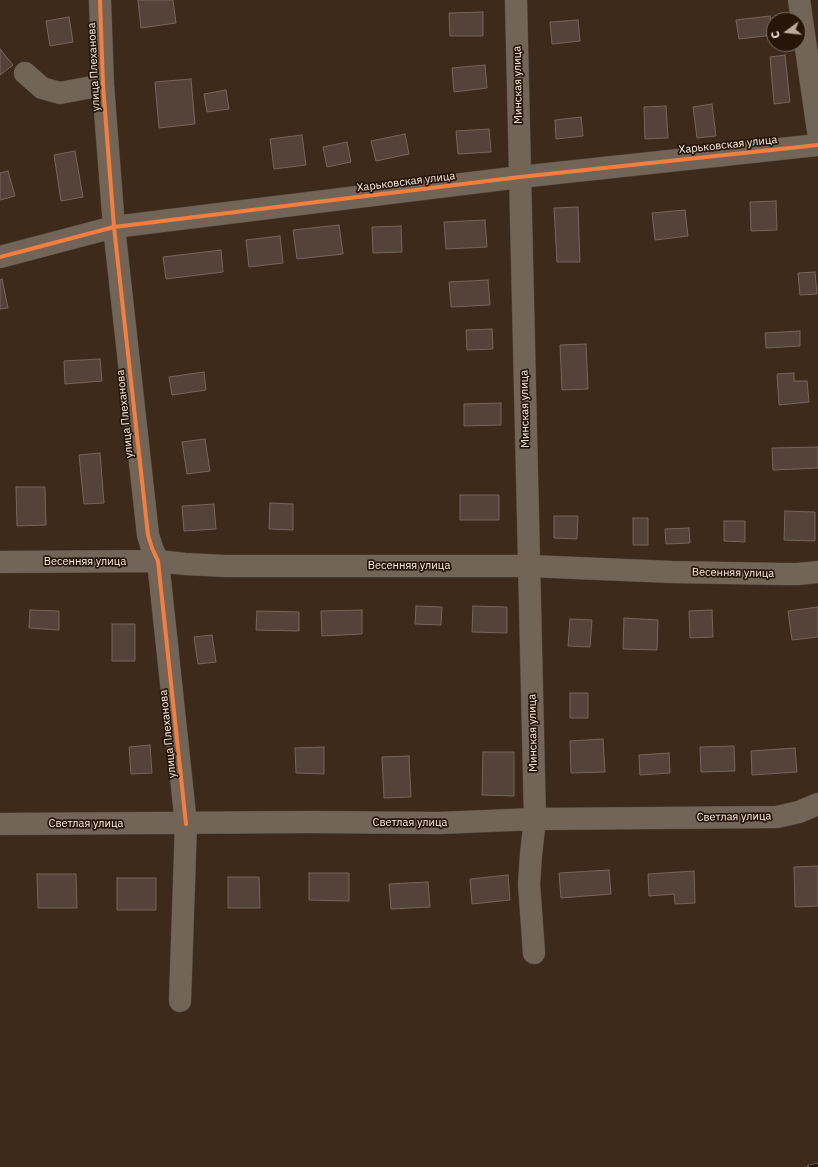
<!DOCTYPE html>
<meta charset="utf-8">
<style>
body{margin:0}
#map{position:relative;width:818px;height:1167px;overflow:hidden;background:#3d2a1a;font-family:"IBM Plex Sans",sans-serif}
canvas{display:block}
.north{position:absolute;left:766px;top:12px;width:40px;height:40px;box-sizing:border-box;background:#26160a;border:1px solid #7c6d62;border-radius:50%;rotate:255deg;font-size:11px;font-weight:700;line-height:16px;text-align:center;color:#fdf0e6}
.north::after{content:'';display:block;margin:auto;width:14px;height:18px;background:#baab9f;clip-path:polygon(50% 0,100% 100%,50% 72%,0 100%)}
</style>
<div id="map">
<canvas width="818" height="1167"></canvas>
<div class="north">С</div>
</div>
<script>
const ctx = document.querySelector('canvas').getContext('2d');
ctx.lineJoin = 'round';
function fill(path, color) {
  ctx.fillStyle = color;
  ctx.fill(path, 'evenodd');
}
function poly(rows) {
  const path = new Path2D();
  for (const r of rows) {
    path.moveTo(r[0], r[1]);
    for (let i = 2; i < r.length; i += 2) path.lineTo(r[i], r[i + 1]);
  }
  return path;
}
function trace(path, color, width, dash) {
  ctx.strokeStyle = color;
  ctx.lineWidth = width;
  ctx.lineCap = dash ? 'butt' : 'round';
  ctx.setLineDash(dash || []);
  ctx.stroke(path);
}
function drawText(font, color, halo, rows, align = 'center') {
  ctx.font = font + ' "IBM Plex Sans",sans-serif';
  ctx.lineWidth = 3.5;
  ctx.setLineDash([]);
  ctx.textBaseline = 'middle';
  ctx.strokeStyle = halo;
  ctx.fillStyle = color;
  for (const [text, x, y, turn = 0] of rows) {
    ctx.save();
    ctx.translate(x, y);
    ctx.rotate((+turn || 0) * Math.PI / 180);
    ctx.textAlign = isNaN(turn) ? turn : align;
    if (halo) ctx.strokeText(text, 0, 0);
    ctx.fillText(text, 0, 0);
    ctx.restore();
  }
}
const building = poly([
 [138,0,173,0,176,23,141,28,138,0],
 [483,12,483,36,450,36,449,13,483,12],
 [770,16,773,35,739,39,736,20,770,16],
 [69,17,73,42,50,46,46,21,69,17],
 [578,20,580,41,552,44,550,22,578,20],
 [0,49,13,65,0,75,0,49],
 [785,55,790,102,774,104,770,57,785,55],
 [485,65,487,88,454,92,452,68,485,65],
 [191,79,195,124,159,128,155,82,191,79],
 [226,90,229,109,207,112,204,94,226,90],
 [712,104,716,136,697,138,693,107,712,104],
 [666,106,668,138,645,139,644,107,666,106],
 [581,117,583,136,556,139,555,120,581,117],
 [489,129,491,152,458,154,456,131,489,129],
 [405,134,409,154,376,161,371,141,405,134],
 [302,135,306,165,274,169,270,139,302,135],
 [347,142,351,162,327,167,323,147,347,142],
 [75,151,83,197,61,201,54,155,75,151],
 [8,171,15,196,0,200,0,173,8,171],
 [776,201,777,230,751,231,750,202,776,201],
 [578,207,580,262,557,262,554,208,578,207],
 [685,210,688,236,655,240,652,213,685,210],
 [485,220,487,247,446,249,444,222,485,220],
 [339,225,343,254,297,259,293,230,339,225],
 [401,226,402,252,373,253,372,227,401,226],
 [280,236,283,263,249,267,246,240,280,236],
 [221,250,223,272,166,279,163,257,221,250],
 [815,272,817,294,800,295,798,273,815,272],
 [2,279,8,308,0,309,0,280,2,279],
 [488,280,490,305,451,307,449,282,488,280],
 [492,329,493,349,467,350,466,330,492,329],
 [800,331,800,346,766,348,765,333,800,331],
 [586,344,588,389,562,390,560,345,586,344],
 [100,359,102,381,65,384,64,361,100,359],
 [204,372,206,390,172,395,169,377,204,372],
 [794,373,794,381,807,381,809,402,779,405,777,374,794,373],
 [501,403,501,425,464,426,464,404,501,403],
 [205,439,210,471,187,474,182,442,205,439],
 [818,447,818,468,773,470,772,448,818,447],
 [100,453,104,503,84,504,79,455,100,453],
 [16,487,45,487,46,525,17,526,16,487],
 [460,495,499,495,499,520,460,520,460,495],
 [270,503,293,504,293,530,269,529,270,503],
 [214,504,216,529,184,531,182,506,214,504],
 [785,511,815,512,815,541,784,540,785,511],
 [554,516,578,516,577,539,554,538,554,516],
 [633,518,648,518,648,545,633,545,633,518],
 [724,521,745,521,745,542,724,541,724,521],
 [689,528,690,543,666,544,665,529,689,528],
 [416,606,442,607,441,625,415,624,416,606],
 [473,606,507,607,507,633,472,632,473,606],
 [818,607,818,637,792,640,788,611,818,607],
 [30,610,59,611,59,630,29,628,30,610],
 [362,610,362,634,322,636,321,611,362,610],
 [712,610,713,637,690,638,689,611,712,610],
 [257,611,299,612,299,631,256,630,257,611],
 [624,618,658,620,657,650,623,649,624,618],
 [570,619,592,620,590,647,568,646,570,619],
 [112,624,135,624,135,661,112,661,112,624],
 [212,635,216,662,198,664,194,637,212,635],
 [570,693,588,693,588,718,570,718,570,693],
 [603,739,605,772,571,773,570,741,603,739],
 [150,745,152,773,131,774,129,747,150,745],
 [734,746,735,771,701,772,700,747,734,746],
 [324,747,324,774,296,773,295,748,324,747],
 [795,748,797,772,752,775,751,751,795,748],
 [483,752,514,752,514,796,482,795,483,752],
 [669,753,670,773,640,775,639,755,669,753],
 [409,756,411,797,384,798,382,757,409,756],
 [818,866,818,906,795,907,794,867,818,866],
 [609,870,611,894,561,898,559,873,609,870],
 [694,871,695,903,675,904,674,894,649,896,648,874,694,871],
 [309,873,349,873,349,901,309,900,309,873],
 [37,874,76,874,77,908,38,908,37,874],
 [508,875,510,900,472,904,470,879,508,875],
 [228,877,259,877,260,908,228,908,228,877],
 [117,878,156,878,156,910,117,910,117,878],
 [428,882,430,907,391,909,389,884,428,882]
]);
const minor = poly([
 [100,0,103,85,114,227,148,535,152,548,158,561,186,824,180,1001],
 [516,0,535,819,531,855,529,884,534,953],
 [799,0,818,131],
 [25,73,42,88,60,93,103,85],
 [0,257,114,227,520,177,818,145],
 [0,562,158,561,185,564,226,566,529,566,672,572,782,574,798,574,818,572],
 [0,824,309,822,439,823,535,819,777,817,799,812,818,804]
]);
const rail = poly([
 [809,1167,818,1165]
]);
const cycleway = poly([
 [100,0,103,85,114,227,148,535,152,548,158,561,186,824],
 [0,257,114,227,520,177,818,145]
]);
const streetNames = [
 ["улица Плеханова",94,67,-93],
 ["Минская улица",518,85,-91],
 ["Харьковская улица",728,145,-6],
 ["Харьковская улица",406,182,-7],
 ["Минская улица",525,409,-91],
 ["улица Плеханова",125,414,-96],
 ["Весенняя улица",85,562],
 ["Весенняя улица",409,566],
 ["Весенняя улица",733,573,1],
 ["Минская улица",533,733,-91],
 ["улица Плеханова",168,734,-96],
 ["Светлая улица",734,817,-1],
 ["Светлая улица",410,823],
 ["Светлая улица",86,824]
];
fill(building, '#554339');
trace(building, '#78655b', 1);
trace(minor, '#524439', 23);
trace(minor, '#736458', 22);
trace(rail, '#6f6156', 4.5);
trace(rail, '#26160a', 3, [9]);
trace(cycleway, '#f27e40', 4);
drawText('11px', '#fdf0e6', '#26160a', streetNames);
</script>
